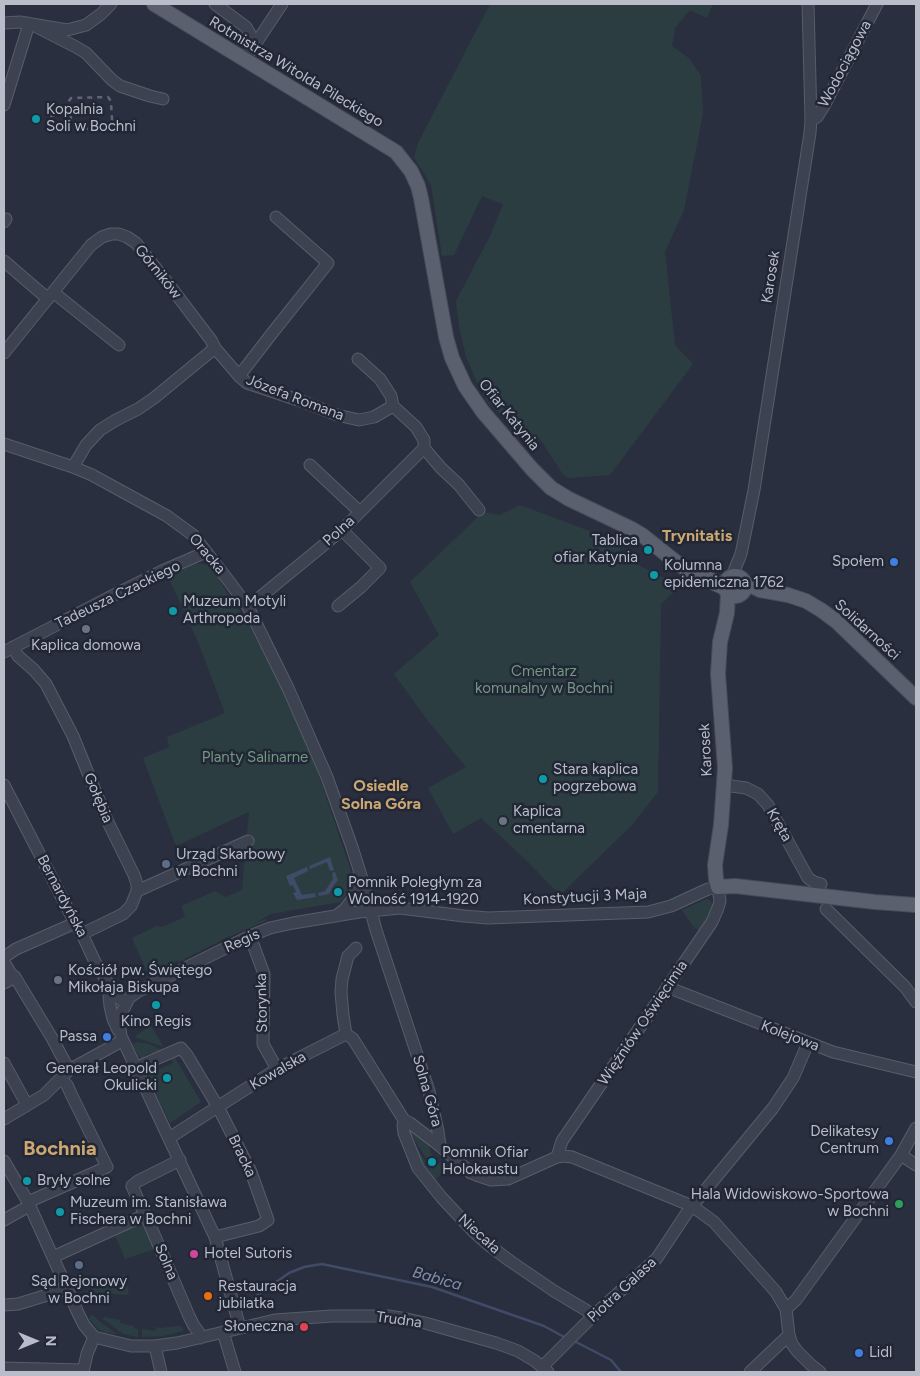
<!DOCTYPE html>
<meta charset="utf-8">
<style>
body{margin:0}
#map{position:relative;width:920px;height:1376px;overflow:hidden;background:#292f3f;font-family:Figtree,sans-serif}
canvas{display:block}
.frame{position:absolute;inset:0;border:5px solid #b9bdca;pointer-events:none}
.north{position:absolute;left:10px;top:1316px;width:50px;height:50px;-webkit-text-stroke:4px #212735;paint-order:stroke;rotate:90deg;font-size:14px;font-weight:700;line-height:20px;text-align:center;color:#b9bdca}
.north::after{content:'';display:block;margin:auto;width:18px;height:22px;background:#b9bdca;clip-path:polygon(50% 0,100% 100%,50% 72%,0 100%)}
</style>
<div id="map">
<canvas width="920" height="1376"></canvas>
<div class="frame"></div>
<div class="north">N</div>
</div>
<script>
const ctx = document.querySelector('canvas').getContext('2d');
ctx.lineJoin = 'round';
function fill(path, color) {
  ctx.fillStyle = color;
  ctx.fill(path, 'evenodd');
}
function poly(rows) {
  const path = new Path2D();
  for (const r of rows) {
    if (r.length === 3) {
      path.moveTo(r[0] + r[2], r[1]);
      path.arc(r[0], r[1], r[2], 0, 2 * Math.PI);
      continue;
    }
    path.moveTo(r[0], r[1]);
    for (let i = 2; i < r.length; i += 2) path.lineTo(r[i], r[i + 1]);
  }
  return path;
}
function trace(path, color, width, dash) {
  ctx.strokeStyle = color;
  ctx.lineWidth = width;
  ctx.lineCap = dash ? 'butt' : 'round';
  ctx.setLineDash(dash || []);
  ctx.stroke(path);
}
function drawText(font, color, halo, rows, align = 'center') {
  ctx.font = font + ' Figtree,sans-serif';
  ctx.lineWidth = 5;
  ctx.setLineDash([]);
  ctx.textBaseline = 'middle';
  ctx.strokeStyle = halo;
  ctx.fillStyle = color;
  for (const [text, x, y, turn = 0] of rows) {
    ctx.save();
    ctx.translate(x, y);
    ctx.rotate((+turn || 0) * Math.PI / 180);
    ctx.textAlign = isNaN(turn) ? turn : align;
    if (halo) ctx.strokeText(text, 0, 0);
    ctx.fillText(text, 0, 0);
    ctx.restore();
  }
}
const green = poly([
 [490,4,713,4,707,18,690,10,675,28,672,46,690,59,701,76,703,113,684,210,665,252,675,345,693,364,610,475,568,478,562,473,540,439,517,429,488,403,476,380,466,357,459,327,456,301,490,236,503,204,482,196,454,255,442,256,431,185,414,157,418,143],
 [520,505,619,542,620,551,638,565,681,586,661,604,658,792,632,825,560,895,525,859,481,818,453,834,428,788,466,767,428,721,394,674,439,635,410,582,483,512,500,515],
 [195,563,209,565,248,624,280,685,301,727,312,755,354,880,348,883,347,894,340,902,271,914,257,922,266,919,266,921,230,936,178,962,177,961,146,978,147,972,132,938,157,926,162,927,185,917,181,906,215,891,226,897,242,890,249,812,176,846,143,758,169,747,167,737,225,713,198,642,170,581,171,574],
 [707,899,710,900,713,906,712,912,700,932,692,925,682,910],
 [151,1026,162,1044,164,1047,137,1038,135,1036],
 [137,1042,149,1044,162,1050,153,1055,151,1053,146,1055,144,1057,145,1058,141,1060,132,1045],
 [174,1056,201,1102,170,1123,144,1070,148,1068,151,1073,173,1063,171,1057],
 [409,1129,429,1146,432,1156,426,1158,408,1130],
 [408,1133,425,1161,425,1164,428,1168,434,1169,439,1163,443,1163,444,1162,449,1166,433,1182,427,1175],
 [141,1223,144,1225,155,1249,125,1259,115,1235],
 [125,1274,129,1295,84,1292],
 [91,1315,94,1316,99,1321,117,1334,106,1333,98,1329,89,1319],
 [105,1317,120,1320,120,1323,134,1326,134,1328,138,1329,138,1337,123,1334,103,1319,103,1318],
 [179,1326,183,1328,183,1331,163,1336,142,1337,142,1329,155,1331,156,1327,161,1328]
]);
const water = poly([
 [330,857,334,870,330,871,327,862,310,869,309,866],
 [307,867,308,871,294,878,302,895,315,893,316,897,297,900,293,893,296,892,293,885,290,886,286,876],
 [335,872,338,880,333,886,329,894,319,896,318,893,325,891,333,879,332,873]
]);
const stream = poly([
 [242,1306,289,1273,304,1267,322,1264,432,1287,544,1326,566,1338],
 [574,1341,611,1360,621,1372]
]);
const minor = poly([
 [215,4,246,27,250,34,254,46,244,60],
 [4,23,20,22,67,30,86,25,101,14,111,4],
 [33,25,76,47,86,53,112,80,120,86,150,96,163,99],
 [254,46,282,4],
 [4,105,29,24],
 [811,120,817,117,824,106,877,4],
 [4,222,6,219],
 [4,261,48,299],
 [53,292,119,345],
 [4,353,91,245,102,237,111,234,119,234,127,237,136,243,170,286,211,340,215,348,239,376,247,383,304,402,337,415,359,420,374,417,393,406],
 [358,359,380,379,391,396,393,406,416,427,424,440,424,448,441,468,459,485,479,510],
 [239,376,273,332,328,263,276,217],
 [4,444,73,467,92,475,167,516,193,535,228,580,248,607,288,688,327,777,352,847,363,882,376,930,429,1091,438,1131,440,1146],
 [310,465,360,512],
 [73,467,86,445,100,430,116,420,138,409,154,398,215,348],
 [732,576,741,554,754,490,810,133,811,120,808,4],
 [338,606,361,587,380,568,342,530],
 [248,607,342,530,424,448],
 [13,647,18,656,34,670,46,684,73,736,107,820,134,875,137,884,137,891,131,906,123,914,82,934],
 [4,652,112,596,162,571,206,552],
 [4,785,75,923,82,934,95,962,111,988,120,999,126,1002],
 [724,785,746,788,758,794,768,805,808,878,814,882,821,884],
 [137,891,248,841],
 [826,909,905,987,916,1002],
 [336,916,345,909,351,901,357,889,359,874],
 [250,936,264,974,263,1044,277,1069],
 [4,957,16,949,75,923],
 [4,962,11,974,15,977,52,1038,69,1070],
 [4,983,15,977],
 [667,987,833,1052,916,1072],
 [111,988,109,995,110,1006,113,1019,118,1030],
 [346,1034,343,1015,341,992,342,979,348,956,356,948],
 [4,1063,27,1105],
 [135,1068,181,1048,187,1055,218,1107,251,1172,268,1220,259,1226,215,1237],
 [4,1119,44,1095,69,1070,122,1041],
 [404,1120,403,1126,404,1133,418,1168,442,1198,474,1232,490,1246,510,1261,554,1291,594,1315],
 [169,1138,277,1069,346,1034,353,1039,404,1120,410,1123,440,1146,471,1173,476,1175,491,1180,508,1179,557,1157,563,1156,572,1157,692,1206,714,1222,776,1292,786,1309,789,1335,792,1344,797,1351,810,1364,820,1372],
 [901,1155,916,1165],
 [180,1160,138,1181,132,1186,145,1215,147,1218,189,1316,194,1326,198,1331,200,1338],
 [4,1161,28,1202,78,1313,84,1325,94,1337,131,1346,155,1346,177,1343,275,1320,332,1316,388,1316,407,1319,425,1323,496,1343,518,1351,535,1361,548,1372],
 [28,1202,107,1167,72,1096,67,1085,61,1079],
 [4,1220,29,1206],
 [53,1257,145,1215],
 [4,1305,18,1304,67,1289],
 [786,1309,796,1300,856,1217,901,1155,916,1128],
 [240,1328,215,1237,121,1036,119,1022,122,1012,129,998,137,992,250,936,270,928,293,923,359,912,400,908,464,916,488,918,648,912,671,906,708,889,718,887,720,901,718,908,712,922,562,1141,557,1157],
 [223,1332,235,1372],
 [155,1346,161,1372],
 [542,1367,594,1315,657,1258,688,1211,773,1108,793,1078,808,1043],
 [4,1368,83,1370],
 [83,1372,87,1354,94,1337],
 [750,1372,789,1335]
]);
const major = poly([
 [154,4,396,152,411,171,418,186,421,198,446,337,452,358,465,386,483,412,532,469,551,488,569,499,632,529,642,535,681,566,689,571,710,579,716,584,725,588],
 [735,586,10],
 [744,584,754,587,760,590,788,595,806,601,821,610,836,621,916,698],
 [728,593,727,613,720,642,718,674,725,768,721,825,715,865,716,879,718,887,735,886,875,902,916,905]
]);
const rail = poly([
 [70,106,71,122,79,128,90,129],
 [50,116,60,115,67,113,69,111,69,101,71,98,108,97,111,101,112,120,109,127,106,128]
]);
const markers = [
 [36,119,5,"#0f9aa8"],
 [648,550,5,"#0f9aa8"],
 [894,562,5,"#3f7fe0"],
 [654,575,5,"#0f9aa8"],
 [173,611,5,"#0f9aa8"],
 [86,629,5,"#6b7280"],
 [543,779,5,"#0f9aa8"],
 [503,821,5,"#6b7280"],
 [166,864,5,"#5c6f8a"],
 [338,892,5,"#0f9aa8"],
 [58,980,5,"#6b7280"],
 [156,1005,5,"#0f9aa8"],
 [107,1037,5,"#3f7fe0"],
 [167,1078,5,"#0f9aa8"],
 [889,1141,5,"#3f7fe0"],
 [432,1162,5,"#0f9aa8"],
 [27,1181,5,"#0f9aa8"],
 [899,1204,5,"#2e9e5b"],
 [60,1212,5,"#0f9aa8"],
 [194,1254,5,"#d1479c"],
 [79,1265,5,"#5c6f8a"],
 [208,1296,5,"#e8710a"],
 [304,1327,5,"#e0444e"],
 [859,1353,5,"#3f7fe0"]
];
const streetNames = [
 ["Wodociągowa",845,64,-62],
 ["Rotmistrza Witolda Pileckiego",296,72,31],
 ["Górników",158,272,51],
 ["Karosek",771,277,-81],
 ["Józefa Romana",295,398,21],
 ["Ofiar Katynia",509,415,51],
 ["Polna",339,531,-42],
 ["Oracka",207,554,50],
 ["Tadeusza Czackiego",118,595,-26],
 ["Solidarności",867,630,42],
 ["Karosek",706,750,-93],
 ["Gołębia",98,798,67],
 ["Kręta",779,825,60],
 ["Bernardyńska",62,896,62],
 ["Konstytucji 3 Maja",585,897,-3],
 ["Regis",242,941,-24],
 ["Storynka",262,1003,-91],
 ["Więźniów Oświęcimia",643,1023,-56],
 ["Kolejowa",790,1036,21],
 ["Kowalska",278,1071,-30],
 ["Solna Góra",427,1091,74],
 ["Bracka",242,1156,64],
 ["Niecała",479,1234,42],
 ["Solna",166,1262,67],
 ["Piotra Galasa",622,1290,-43],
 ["Trudna",399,1320,8]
];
const poiNames = [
 ["Kopalnia",46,110],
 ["Soli w Bochni",46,127],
 ["Tablica",638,541,"right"],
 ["ofiar Katynia",638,558,"right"],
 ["Społem",884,562,"right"],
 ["Kolumna",664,566],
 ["epidemiczna 1762",664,583],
 ["Muzeum Motyli",183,602],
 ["Arthropoda",183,619],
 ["Kaplica domowa",86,646,"center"],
 ["Stara kaplica",553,770],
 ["pogrzebowa",553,787],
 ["Kaplica",513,812],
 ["cmentarna",513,829],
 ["Urząd Skarbowy",176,855],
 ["w Bochni",176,872],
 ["Pomnik Poległym za",348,883],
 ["Wolność 1914-1920",348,900],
 ["Kościół pw. Świętego",68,971],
 ["Mikołaja Biskupa",68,988],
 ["Kino Regis",156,1022,"center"],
 ["Passa",97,1037,"right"],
 ["Generał Leopold",157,1069,"right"],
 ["Okulicki",157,1086,"right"],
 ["Delikatesy",879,1132,"right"],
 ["Centrum",879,1149,"right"],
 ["Pomnik Ofiar",442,1153],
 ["Holokaustu",442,1170],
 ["Bryły solne",37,1181],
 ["Hala Widowiskowo-Sportowa",889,1195,"right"],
 ["w Bochni",889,1212,"right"],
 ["Muzeum im. Stanisława",70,1203],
 ["Fischera w Bochni",70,1220],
 ["Hotel Sutoris",204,1254],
 ["Sąd Rejonowy",79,1282,"center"],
 ["w Bochni",79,1299,"center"],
 ["Restauracja",218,1287],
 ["jubilatka",218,1304],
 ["Słoneczna",294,1327,"right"],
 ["Lidl",869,1353]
];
const parkNames = [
 ["Cmentarz",544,672],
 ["komunalny w Bochni",544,689],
 ["Planty Salinarne",255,758]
];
const neighbourhoodNames = [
 ["Trynitatis",697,536],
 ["Osiedle",381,786],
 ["Solna Góra",381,804]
];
const waterNames = [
 ["Babica",437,1279,16]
];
const districtNames = [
 ["Bochnia",60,1149]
];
fill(green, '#2c3d42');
fill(water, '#404b67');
trace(stream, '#404b67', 2.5);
trace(minor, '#575d6a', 13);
trace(major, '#464b59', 16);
trace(minor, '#3d4250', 11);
trace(major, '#5b606f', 14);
trace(rail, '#5f6576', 2.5, [5, 5]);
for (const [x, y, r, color] of markers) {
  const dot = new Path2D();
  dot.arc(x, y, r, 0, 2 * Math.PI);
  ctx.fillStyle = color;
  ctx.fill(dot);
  trace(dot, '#212735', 2);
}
drawText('15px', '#b9bdca', '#212735', streetNames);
drawText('15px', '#b9bdca', '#212735', poiNames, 'left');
drawText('15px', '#739881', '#212735', parkNames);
drawText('bold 16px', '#cca772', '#212735', neighbourhoodNames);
drawText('italic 16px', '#848fae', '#212735', waterNames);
drawText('bold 20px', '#cca772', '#212735', districtNames);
</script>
